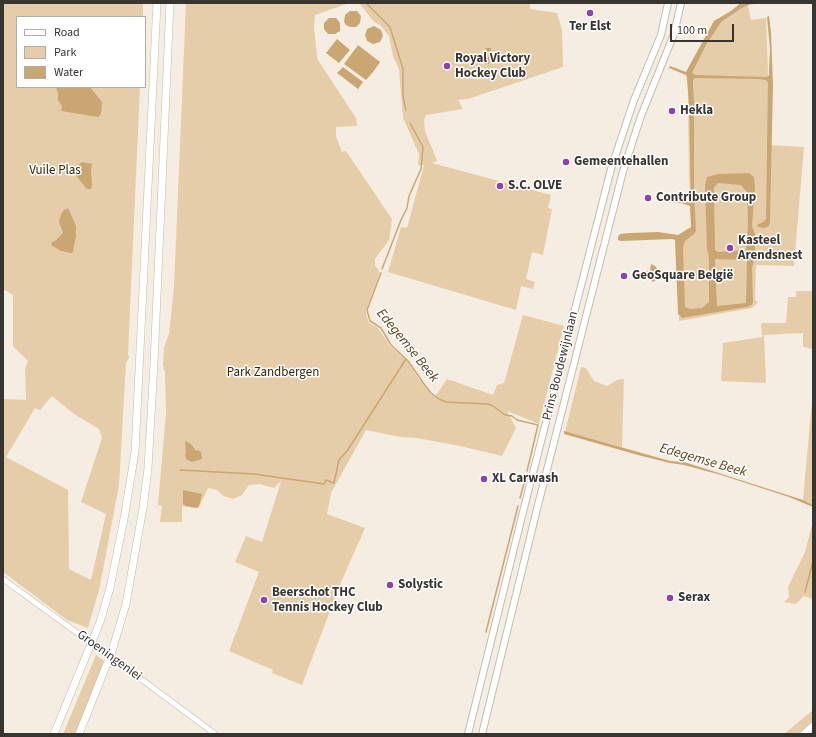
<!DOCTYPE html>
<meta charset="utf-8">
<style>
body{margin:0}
#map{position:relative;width:816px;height:737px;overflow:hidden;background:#f5ede1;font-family:"Source Sans 3",sans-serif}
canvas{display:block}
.frame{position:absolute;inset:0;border:4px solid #383531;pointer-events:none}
.legend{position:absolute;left:16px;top:16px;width:130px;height:72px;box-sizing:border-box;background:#fff;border:1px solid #afaead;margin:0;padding:5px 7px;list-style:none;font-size:12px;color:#383531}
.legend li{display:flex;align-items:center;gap:8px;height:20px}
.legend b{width:20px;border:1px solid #afaead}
.scale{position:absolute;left:670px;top:24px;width:64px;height:18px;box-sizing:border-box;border:2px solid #383531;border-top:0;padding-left:5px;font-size:12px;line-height:14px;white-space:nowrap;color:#383531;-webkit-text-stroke:3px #fff;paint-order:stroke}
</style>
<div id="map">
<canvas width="816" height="737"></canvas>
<div class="frame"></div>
<ul class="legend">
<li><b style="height:5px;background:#fff"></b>Road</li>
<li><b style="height:11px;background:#e6cda9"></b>Park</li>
<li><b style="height:11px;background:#caa772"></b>Water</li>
</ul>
<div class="scale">100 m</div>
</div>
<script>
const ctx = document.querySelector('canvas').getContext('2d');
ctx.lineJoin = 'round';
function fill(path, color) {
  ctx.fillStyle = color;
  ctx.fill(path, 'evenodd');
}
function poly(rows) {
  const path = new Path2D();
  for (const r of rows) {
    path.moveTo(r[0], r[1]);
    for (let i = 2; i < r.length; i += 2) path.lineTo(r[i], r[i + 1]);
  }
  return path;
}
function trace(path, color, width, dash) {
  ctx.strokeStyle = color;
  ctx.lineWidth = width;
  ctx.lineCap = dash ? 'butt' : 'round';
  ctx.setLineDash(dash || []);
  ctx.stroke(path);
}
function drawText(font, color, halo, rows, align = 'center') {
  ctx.font = font + ' "Source Sans 3",sans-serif';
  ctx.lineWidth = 3;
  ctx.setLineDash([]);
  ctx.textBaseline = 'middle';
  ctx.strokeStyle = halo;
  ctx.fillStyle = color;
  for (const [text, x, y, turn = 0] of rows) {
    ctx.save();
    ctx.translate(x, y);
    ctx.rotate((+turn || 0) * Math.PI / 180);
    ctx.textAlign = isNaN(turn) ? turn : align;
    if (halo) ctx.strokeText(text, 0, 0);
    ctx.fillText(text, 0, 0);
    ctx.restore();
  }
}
const green = poly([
 [3,3,143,3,143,17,17,17,17,87,140,87,128,354,129,358,126,363,119,485,100,586,88,628,67,620,3,572,3,399,26,400,25,369,28,361,13,346,13,295,3,289],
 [52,396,74,414,99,429,102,438,81,502,106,514,91,580,69,569,68,490,6,457,35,408,40,410],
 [186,3,349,3,315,15,314,28,317,56,318,60,356,118,357,126,336,127,336,136,342,152,346,151,392,219,389,240,375,259,375,265,380,273,366,310,366,314,369,323,378,328,390,346,407,361,418,378,432,395,434,396,437,394,447,379,493,395,497,385,504,383,523,315,564,326,539,424,507,411,516,428,502,456,460,446,417,438,400,437,366,430,331,493,327,514,365,528,339,587,302,685,272,673,273,670,229,651,259,572,235,562,246,536,262,542,281,481,274,488,260,484,249,485,242,495,233,499,224,496,217,490,208,488,199,507,196,508,182,506,182,522,160,522,162,506,158,505,166,413,165,372,163,365,164,348,169,333,174,287],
 [356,3,530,3,530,9,557,13,562,30,563,67,468,99,458,100,463,109,426,115,424,120,425,131,437,161,432,163,551,195,548,208,552,209,543,255,532,252,526,279,535,282,533,289,521,286,516,310,388,272,401,227,407,228,424,165,418,165,419,154,403,118,399,69,393,56,389,36,380,25,374,22,360,4],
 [741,3,763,3,748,5,751,20,766,18,768,70,768,145,804,147,794,266,756,265,755,300,758,302,752,308,679,321,680,238,692,236,689,179,688,92,686,72,714,21,729,13],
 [796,291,813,291,813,349,803,347,803,333,764,335,766,383,721,381,723,343,762,337,761,323,786,323,788,297,796,297],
 [581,367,586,368,594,381,607,386,617,380,624,379,622,447,565,432],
 [813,389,813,505,803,500],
 [813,521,813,599,804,596,796,604,784,602,789,597,788,587,805,552],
 [96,655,104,661,81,720,75,734,63,734],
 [813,710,813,721,798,734,784,734]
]);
const water = poly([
 [741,3,752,3,740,9,721,22,706,45,692,73,695,75,767,77,769,75,769,70,770,49,767,17,769,16,771,32,773,85,770,222,769,226,765,228,758,227,757,225,763,222,766,219,768,82,766,80,758,79,695,78,693,80,693,85,694,103,694,192,696,231,694,234,685,241,683,247,685,307,690,309,702,308,709,302,709,262,708,252,707,250,705,186,707,177,718,174,749,173,754,177,755,187,752,226,755,234,755,257,752,268,753,302,752,305,747,307,682,318,678,314,675,240,672,239,621,241,618,240,618,237,620,234,630,233,658,232,678,235,691,227,690,206,681,203,665,202,664,201,666,198,677,199,690,202,691,201,689,105,687,77,686,75,669,68,670,66,686,72,714,21,731,11],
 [718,183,741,185,747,192,748,224,746,250,718,252,715,250,714,188],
 [715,259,747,260,746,303,717,306],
 [350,11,357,11,361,16,360,23,356,27,350,27,346,25,344,22,345,15],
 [329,18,336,18,340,23,340,31,335,34,328,34,324,29,324,23],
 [374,26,381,30,383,36,380,42,373,44,367,41,365,35,367,29],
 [337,39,350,50,339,63,326,53],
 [358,45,380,62,373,72,366,80,344,64],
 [486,48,491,48,489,64,484,64],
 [343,67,363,82,358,89,337,73],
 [56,87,90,87,102,102,101,114,98,117,61,111,62,106,58,100,58,94],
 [82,162,92,164,91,170,92,186,91,189,88,189,86,188,74,173,76,167],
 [68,208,76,226,76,236,73,252,71,253,61,251,51,245,52,242,55,241,63,233,59,222,61,214,64,210],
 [651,264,655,266,659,271,658,276,655,281,652,282,651,276,634,275,634,272,637,271,650,271],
 [564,431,670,461,684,462,706,469,803,500,813,505,813,507,789,497,721,475,684,465,670,463,638,455,564,434],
 [186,441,192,445,196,451,198,450,201,452,202,459,192,462,187,460,185,456,186,452,185,442],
 [183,490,202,494,199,506,197,508,186,506,183,504]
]);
const stream = poly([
 [366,3,390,27,403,69,403,97,406,110],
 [382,269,401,220,407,208,409,196,421,169,423,147,410,123],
 [381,273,367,310,370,321,381,328,391,345,408,361,424,384,431,393,439,399,446,402,488,404,493,406,505,415,512,416,517,420,538,425,527,471],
 [180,470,254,474,324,484,326,480,334,483,339,460,347,451,406,359],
 [520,498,526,476],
 [805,592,813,561],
 [486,632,518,506]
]);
const minor = poly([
 [3,579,69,627],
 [133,673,215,734]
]);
const major = poly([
 [468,734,526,500,611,169,634,100,661,35,668,3],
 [482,734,537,509,623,171,641,116,674,34,681,3]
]);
const highway = poly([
 [54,734,100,622,110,588,124,519,135,452,157,3],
 [79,734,112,651,126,604,143,508,148,468,154,363,170,3],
 [804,734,813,726]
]);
const minorBridge = poly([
 [69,627,133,673]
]);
const markers = [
 [590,13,4,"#903fae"],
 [447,66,4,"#903fae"],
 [672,111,4,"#903fae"],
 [566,162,4,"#903fae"],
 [500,186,4,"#903fae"],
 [648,198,4,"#903fae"],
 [730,248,4,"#903fae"],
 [624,276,4,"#903fae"],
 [484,479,4,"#903fae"],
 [390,585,4,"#903fae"],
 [670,598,4,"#903fae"],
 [264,600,4,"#903fae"]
];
const poiNames = [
 ["Ter Elst",590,27,"center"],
 ["Royal Victory",455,59],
 ["Hockey Club",455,74],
 ["Hekla",680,111],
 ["Gemeentehallen",574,162],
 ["S.C. OLVE",508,186],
 ["Contribute Group",656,198],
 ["Kasteel",738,241],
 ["Arendsnest",738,256],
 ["GeoSquare België",632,276],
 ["XL Carwash",492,479],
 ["Solystic",398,585],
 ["Beerschot THC",272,593],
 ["Tennis Hockey Club",272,608],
 ["Serax",678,598]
];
const parkNames = [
 ["Vuile Plas",55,171],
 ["Park Zandbergen",273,373]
];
const streetNames = [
 ["Prins Boudewijnlaan",561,366,-76],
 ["Groeningenlei",109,656,36]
];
const waterNames = [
 ["Edegemse Beek",407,346,51],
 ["Edegemse Beek",703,461,16]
];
fill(green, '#e6cda9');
fill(water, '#caa772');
trace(stream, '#caa772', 1.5);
trace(minor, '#c4bcb0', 6);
trace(major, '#c4bcb0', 8);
trace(highway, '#c4bcb0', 8);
trace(minor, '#fff', 5);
trace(major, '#fff', 6);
trace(highway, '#fff', 7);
trace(minorBridge, '#c4bcb0', 6, []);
trace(minorBridge, '#fff', 5);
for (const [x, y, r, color] of markers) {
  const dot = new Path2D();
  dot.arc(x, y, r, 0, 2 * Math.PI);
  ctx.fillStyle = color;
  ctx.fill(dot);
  trace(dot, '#fff', 1.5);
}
drawText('bold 13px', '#383531', '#fff', poiNames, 'left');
drawText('13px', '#35260d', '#fff', parkNames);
drawText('13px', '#383531', '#fff', streetNames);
drawText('italic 14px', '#5b4219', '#fff', waterNames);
</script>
